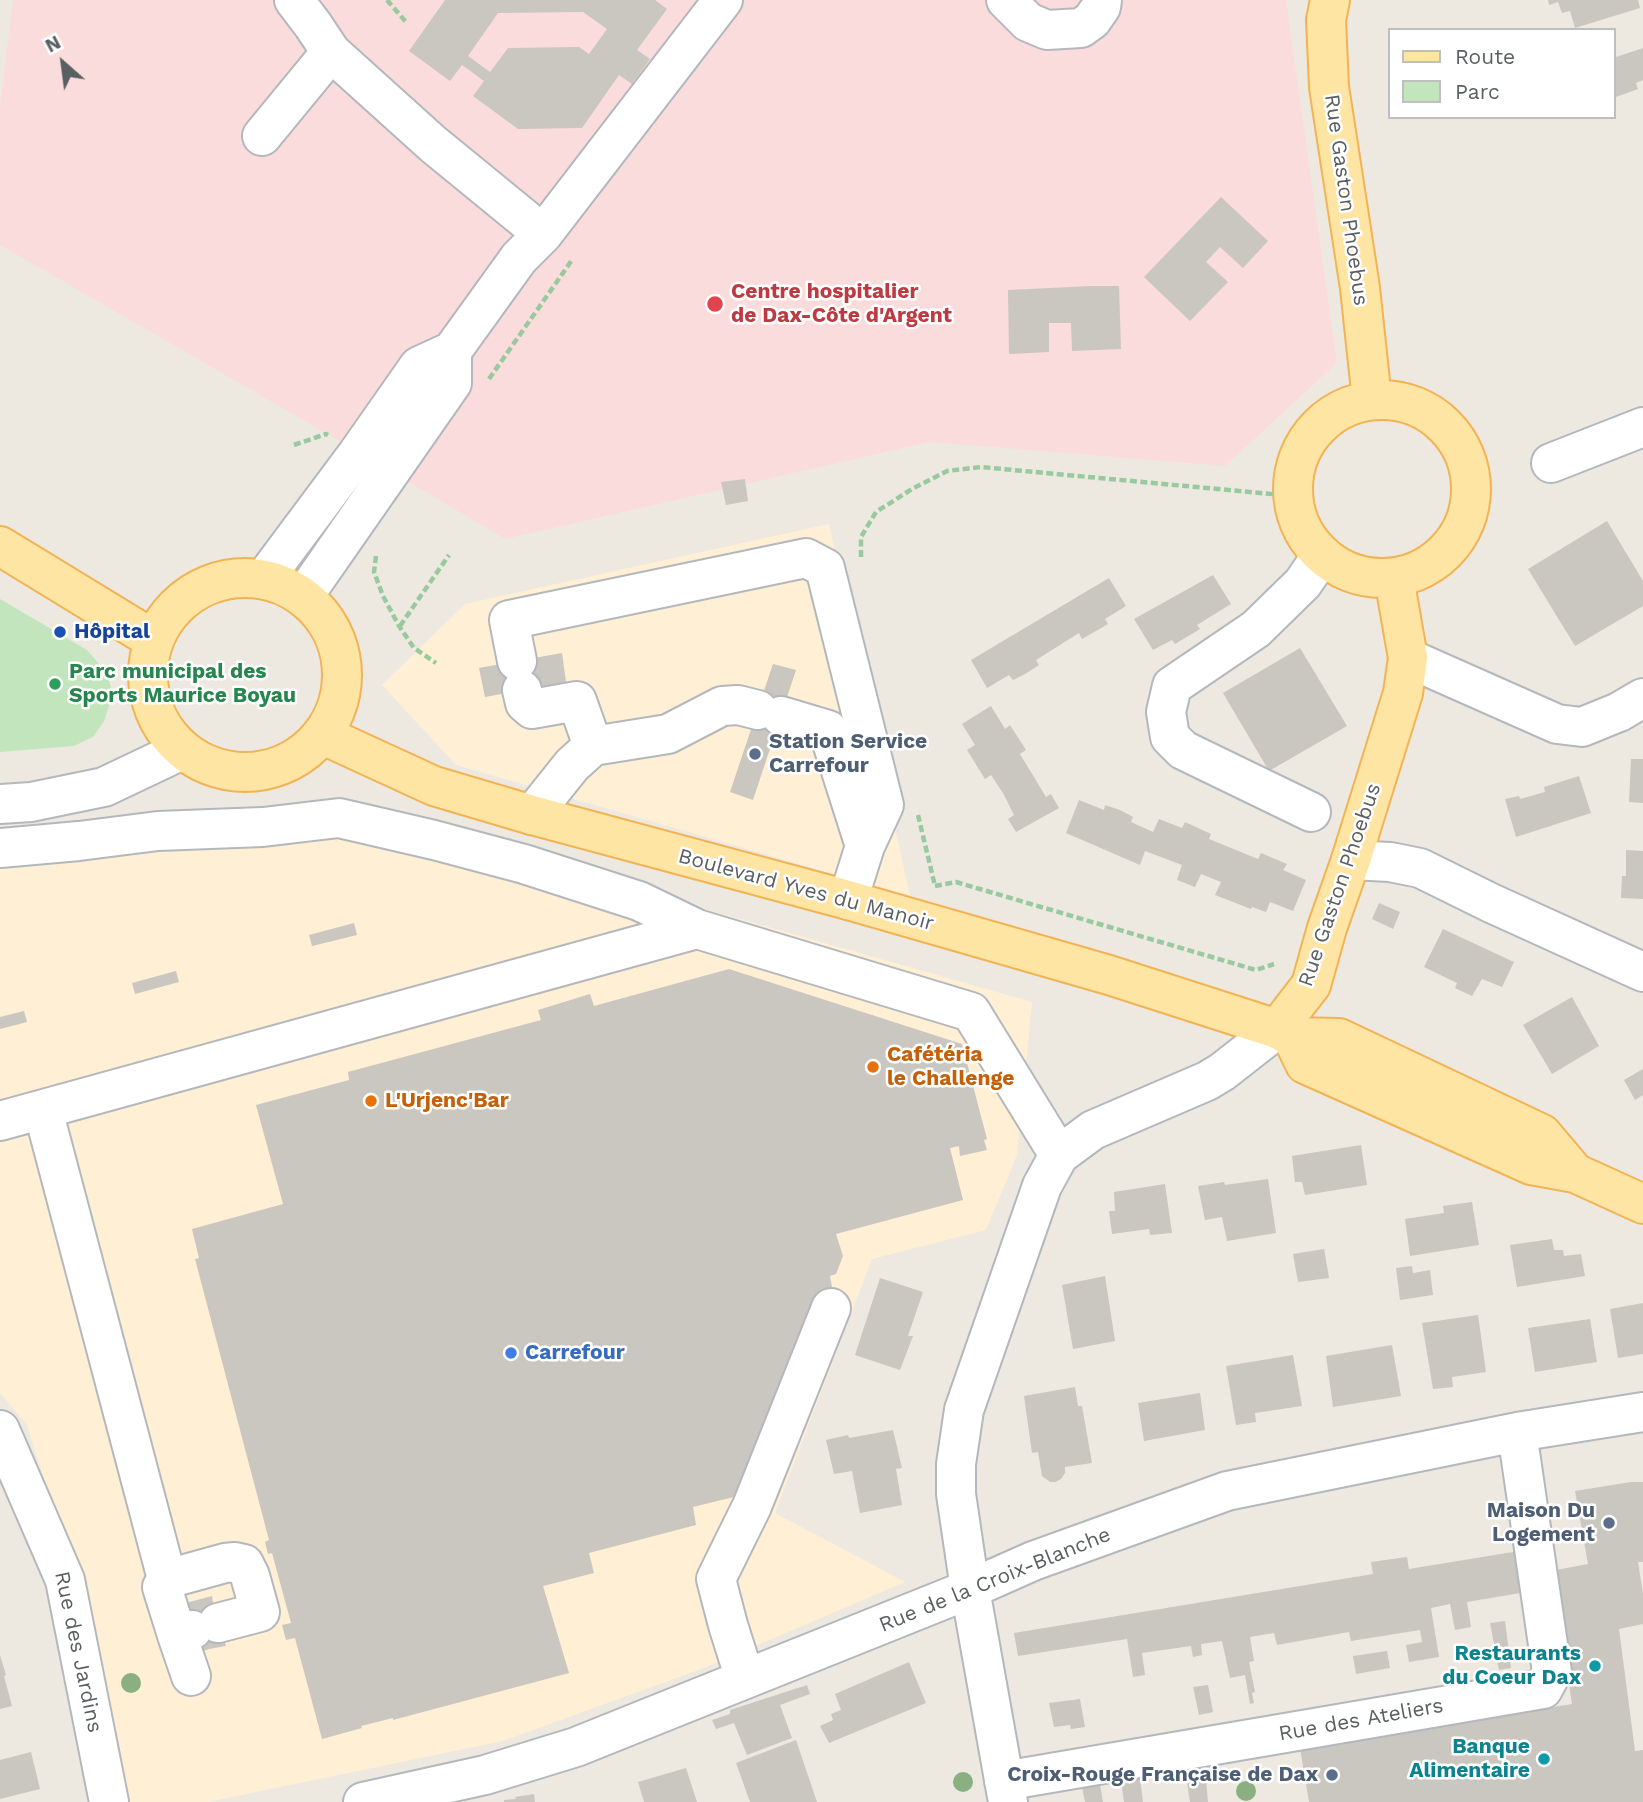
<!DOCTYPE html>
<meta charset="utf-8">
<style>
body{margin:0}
#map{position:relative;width:1643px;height:1802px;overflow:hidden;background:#ede9e1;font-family:"Work Sans",sans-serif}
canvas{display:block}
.legend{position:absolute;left:1388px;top:28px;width:228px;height:91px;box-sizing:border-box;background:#fff;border:2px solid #bdbfc0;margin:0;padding:9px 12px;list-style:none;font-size:21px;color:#5a5f62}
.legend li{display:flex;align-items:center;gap:14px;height:35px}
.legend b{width:35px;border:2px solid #bdbfc0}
.north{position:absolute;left:28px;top:28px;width:70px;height:70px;-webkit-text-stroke:5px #fff;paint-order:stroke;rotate:332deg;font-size:19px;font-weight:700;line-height:28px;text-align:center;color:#5a5f62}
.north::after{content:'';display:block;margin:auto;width:24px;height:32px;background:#5a5f62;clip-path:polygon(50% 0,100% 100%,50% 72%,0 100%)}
</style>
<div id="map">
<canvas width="1643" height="1802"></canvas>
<ul class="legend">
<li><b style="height:9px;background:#ffe5a4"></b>Route</li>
<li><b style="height:19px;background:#c2e5bd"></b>Parc</li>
</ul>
<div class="north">N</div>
</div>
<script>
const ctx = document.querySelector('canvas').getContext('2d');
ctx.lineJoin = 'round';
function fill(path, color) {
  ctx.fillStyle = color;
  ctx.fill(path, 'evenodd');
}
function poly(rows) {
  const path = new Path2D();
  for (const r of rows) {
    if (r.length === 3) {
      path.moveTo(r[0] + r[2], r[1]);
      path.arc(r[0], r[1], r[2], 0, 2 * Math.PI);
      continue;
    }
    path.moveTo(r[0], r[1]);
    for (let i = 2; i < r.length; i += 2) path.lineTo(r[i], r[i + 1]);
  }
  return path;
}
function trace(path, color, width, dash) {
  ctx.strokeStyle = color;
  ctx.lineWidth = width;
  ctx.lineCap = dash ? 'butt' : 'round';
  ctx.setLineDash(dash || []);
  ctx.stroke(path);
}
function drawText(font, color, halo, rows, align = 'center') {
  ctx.font = font + ' "Work Sans",sans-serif';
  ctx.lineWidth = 5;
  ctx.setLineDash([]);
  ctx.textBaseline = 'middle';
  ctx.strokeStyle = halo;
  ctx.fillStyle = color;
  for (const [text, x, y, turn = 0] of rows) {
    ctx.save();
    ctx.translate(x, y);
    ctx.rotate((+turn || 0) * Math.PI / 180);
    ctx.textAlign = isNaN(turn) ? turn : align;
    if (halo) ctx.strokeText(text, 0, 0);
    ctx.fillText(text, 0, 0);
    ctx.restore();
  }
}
const commercial = poly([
 [829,524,910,896,456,765,382,685,465,604],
 [238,808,259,818,396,821,1032,1002,1017,1155,986,1230,872,1259,775,1513,905,1582,704,1668,503,1741,208,1802,128,1802,72,1568,27,1425,0,1393,0,831]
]);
const medical = poly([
 [13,0,1286,0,1337,363,1225,466,930,442,505,539,343,443,0,245,0,105]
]);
const green = poly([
 [0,599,87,650,107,673,113,695,104,721,93,737,74,746,0,752]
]);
const building = poly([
 [445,0,655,0,667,9,637,50,650,59,632,84,619,75,582,128,518,129,473,96,484,81,462,65,450,81,409,51],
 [583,12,607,29,589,54,579,47,508,48,490,72,468,56,498,13],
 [1548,0,1638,0,1640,8,1575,28,1570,11,1562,13,1558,2,1549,5],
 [1643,48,1643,80,1636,83,1638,89,1613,98,1613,58],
 [1221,197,1268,241,1243,268,1220,247,1206,262,1228,282,1190,321,1144,277],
 [1091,286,1119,286,1121,349,1072,351,1071,323,1049,323,1049,352,1009,354,1008,290],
 [745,479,748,501,726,505,721,482],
 [1607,521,1643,581,1643,606,1575,646,1528,569],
 [1213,575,1231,604,1197,625,1200,629,1175,644,1172,640,1153,650,1134,619],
 [1109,578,1126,606,1105,619,1108,624,1082,639,1079,633,1036,660,1039,665,1025,674,1013,680,1009,675,987,688,971,660],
 [1300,648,1347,726,1269,771,1223,693],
 [562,653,566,682,485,697,479,668],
 [773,664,796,670,753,800,730,792],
 [991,706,1005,729,1010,725,1026,750,1020,754,1046,797,1051,794,1059,808,1016,832,1008,819,1014,815,1003,793,991,775,985,779,967,750,975,745,962,724],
 [1631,759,1643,759,1643,803,1629,802],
 [1579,776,1591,813,1516,837,1505,799,1519,796,1520,799,1545,792,1544,787],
 [1079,800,1104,810,1105,805,1120,810,1133,817,1131,822,1153,832,1159,819,1182,828,1185,822,1211,834,1209,839,1258,859,1261,853,1287,864,1283,870,1306,880,1293,911,1270,902,1266,912,1252,907,1251,909,1215,895,1221,882,1201,874,1195,887,1177,880,1182,865,1145,851,1140,865,1066,833],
 [1626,850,1643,851,1643,899,1621,898,1622,876,1626,876],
 [1379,903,1400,912,1393,929,1372,919],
 [354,923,357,935,312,946,309,935],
 [1443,929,1514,962,1502,987,1482,979,1472,996,1455,988,1457,983,1424,967],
 [729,969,962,1044,987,1139,984,1140,987,1150,960,1156,959,1146,950,1148,963,1200,836,1234,843,1256,836,1274,830,1276,832,1287,828,1288,831,1297,785,1399,771,1405,771,1417,742,1495,693,1507,696,1525,589,1553,594,1573,543,1586,569,1673,393,1720,393,1718,361,1726,362,1728,322,1739,295,1638,286,1640,282,1625,291,1623,272,1553,268,1554,265,1542,269,1540,195,1259,199,1258,192,1229,283,1204,256,1105,349,1080,348,1072,541,1020,538,1010,590,994,594,1006],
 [176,971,179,982,135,994,132,983],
 [1572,997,1599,1046,1552,1074,1523,1025],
 [24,1011,27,1022,0,1029,0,1017],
 [1643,1069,1643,1095,1635,1100,1624,1080],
 [1361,1145,1367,1185,1305,1195,1302,1182,1295,1182,1292,1156],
 [1268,1179,1276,1233,1227,1241,1222,1217,1205,1220,1198,1186,1224,1182,1225,1185],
 [1165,1184,1172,1233,1150,1235,1149,1229,1112,1234,1109,1211,1115,1211,1114,1192],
 [1472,1202,1479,1245,1410,1256,1405,1219,1444,1213,1443,1206],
 [1552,1239,1554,1250,1563,1250,1564,1256,1581,1254,1585,1276,1517,1287,1510,1245],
 [1324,1249,1329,1278,1298,1282,1293,1254],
 [1412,1266,1413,1273,1430,1270,1433,1295,1400,1300,1396,1268],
 [1105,1276,1115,1341,1073,1349,1062,1285],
 [880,1278,923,1292,908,1336,913,1336,900,1370,855,1355],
 [1643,1303,1643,1354,1618,1358,1610,1309],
 [1478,1315,1486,1372,1452,1377,1453,1387,1433,1389,1422,1323],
 [1590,1319,1597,1362,1535,1372,1528,1328],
 [1392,1345,1401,1396,1333,1407,1326,1356],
 [1293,1355,1302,1406,1255,1413,1256,1422,1236,1425,1226,1366],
 [1075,1387,1078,1406,1082,1406,1092,1463,1065,1467,1065,1473,1061,1479,1055,1482,1050,1482,1042,1476,1038,1452,1032,1453,1024,1396],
 [1200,1393,1205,1430,1144,1441,1138,1403],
 [893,1430,902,1468,896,1469,902,1505,860,1513,852,1471,834,1474,826,1440,848,1435,849,1438],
 [1631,1482,1643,1482,1643,1562,1638,1562,1643,1594,1643,1624,1619,1629,1635,1751,1643,1750,1643,1802,1309,1802,1300,1748,1572,1704,1551,1571,1588,1564,1575,1491],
 [1519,1551,1526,1592,1467,1602,1471,1627,1455,1630,1450,1604,1431,1608,1439,1657,1409,1662,1406,1645,1422,1642,1420,1630,1351,1641,1349,1632,1277,1645,1274,1633,1250,1637,1254,1661,1249,1662,1255,1692,1252,1693,1254,1703,1250,1704,1245,1675,1230,1678,1222,1641,1201,1644,1202,1655,1193,1657,1191,1646,1142,1653,1145,1675,1133,1677,1127,1639,1018,1656,1014,1633,1373,1574,1371,1562,1407,1557,1409,1569],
 [212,1596,214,1610,226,1646,209,1649,195,1654,182,1604],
 [1505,1621,1511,1668,1499,1670,1490,1623],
 [1387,1651,1390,1668,1356,1674,1353,1656],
 [0,1655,6,1675,4,1676,12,1706,0,1709],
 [909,1662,926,1703,829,1743,820,1726,833,1720,831,1714,841,1710,835,1694],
 [807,1685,810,1694,780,1705,792,1738,747,1755,734,1723,716,1729,712,1720,730,1714,730,1710],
 [1208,1685,1213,1712,1199,1715,1193,1687],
 [1080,1699,1085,1727,1071,1729,1070,1725,1054,1727,1049,1703],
 [796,1740,817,1802,750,1802,736,1763],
 [31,1752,40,1789,0,1799,0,1760],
 [1205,1767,1208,1802,1190,1802,1185,1770],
 [686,1768,697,1802,644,1802,638,1782],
 [1140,1778,1143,1802,1124,1802,1121,1781],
 [1100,1784,1103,1802,1085,1802,1082,1787],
 [534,1794,535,1802,504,1802,504,1800,516,1799,515,1797]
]);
const path = poly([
 [387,0,406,22],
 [489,379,572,260],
 [294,445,326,434,328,435],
 [376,556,374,572,383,596,399,626,414,648,436,663],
 [861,557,861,537,876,512,912,489,947,471,981,467,1293,496],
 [400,626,449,555],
 [918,815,935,886],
 [935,886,956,882,1256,970,1274,964]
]);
const minor = poly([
 [294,0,313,25,331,52,433,144,543,234],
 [1006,0,1028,22,1047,30,1081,28,1092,20,1101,7,1102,0],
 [262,136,331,52],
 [1551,463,1643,427],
 [264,579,358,453,419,366,452,351,519,258,543,234,723,0],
 [303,597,452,383,452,351],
 [1408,658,1557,724,1582,727,1619,712,1643,698],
 [517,661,509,620,806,558,825,568,884,805,865,846],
 [522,690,525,703,532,709,577,701,593,746],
 [781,716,828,730,865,846,848,900],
 [0,804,31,802,104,787,182,750],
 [1311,812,1183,750,1170,737,1166,712,1172,686,1256,629,1303,583,1322,555],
 [532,815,572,765,593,746,668,734,722,706,738,705,758,710],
 [0,848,79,841,158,831,263,827,339,818,434,840,524,864,639,901,697,929],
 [1351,860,1390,862,1420,868,1491,903,1643,972],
 [43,1110,167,1579],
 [0,1121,697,929,971,1012,1059,1155],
 [0,1430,65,1580,109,1802],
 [192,1630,177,1635,162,1587,167,1579,225,1563,235,1562,244,1564,250,1576,260,1612,218,1623],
 [177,1635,191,1676],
 [745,1679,728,1625,716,1579,752,1506,831,1308],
 [1004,1781,1543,1689,1552,1672,1517,1432],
 [363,1802,485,1775,576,1747,970,1589,1033,1561,1227,1491,1517,1432,1643,1412],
 [1008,1802,970,1589,956,1494,956,1464,964,1410,1042,1186,1059,1155,1093,1130,1207,1081,1222,1072,1277,1029]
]);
const major = poly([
 [1330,0,1326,20,1329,87,1360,288,1372,400],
 [1382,489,89],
 [0,546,154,640],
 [245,675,97],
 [323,735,434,786,532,815,848,900,1109,975,1277,1029,1292,1037,1339,1038,1542,1134,1575,1173],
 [1277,1029,1311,985,1327,928,1351,860,1403,693,1408,658,1394,578],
 [1292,1037,1305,1064,1531,1165,1575,1173,1643,1204]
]);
const trees = [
 [131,1683],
 [963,1782],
 [1246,1791]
];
const markers = [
 [715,304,9,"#e0444e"],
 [60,632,7,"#1a4fb4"],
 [55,684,7,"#2e9e5b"],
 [755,754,7,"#5c6f8a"],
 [873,1067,7,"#e8710a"],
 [371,1101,7,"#e8710a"],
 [511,1353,7,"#3f7fe0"],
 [1609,1523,7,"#5c6f8a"],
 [1595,1666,7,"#0f9aa8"],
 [1544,1759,7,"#0f9aa8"],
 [1332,1775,7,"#5c6f8a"]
];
const streetNames = [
 ["Rue Gaston Phoebus",1346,200,82],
 ["Rue Gaston Phoebus",1340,885,-71],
 ["Boulevard Yves du Manoir",806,890,15],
 ["Rue de la Croix-Blanche",995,1580,-22],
 ["Rue des Jardins",78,1652,78],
 ["Rue des Ateliers",1361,1720,-10]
];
const healthNames = [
 ["Centre hospitalier",731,292],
 ["de Dax-Côte d'Argent",731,316]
];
const transitNames = [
 ["Hôpital",74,632]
];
const leisureNames = [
 ["Parc municipal des",69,672],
 ["Sports Maurice Boyau",69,696]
];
const serviceNames = [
 ["Station Service",769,742,"left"],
 ["Carrefour",769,766,"left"],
 ["Maison Du",1595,1511],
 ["Logement",1595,1535],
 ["Croix-Rouge Française de Dax",1318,1775]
];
const foodNames = [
 ["Cafétéria",887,1055],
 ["le Challenge",887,1079],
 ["L'Urjenc'Bar",385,1101]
];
const shopNames = [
 ["Carrefour",525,1353]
];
const cultureNames = [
 ["Restaurants",1581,1654],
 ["du Coeur Dax",1581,1678],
 ["Banque",1530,1747],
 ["Alimentaire",1530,1771]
];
fill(commercial, '#feefd5');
fill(medical, '#fbdcdd');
fill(green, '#c2e5bd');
fill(building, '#cac6c0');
trace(minor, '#b4b8bc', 42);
trace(major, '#f2b355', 42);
trace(path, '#98c99f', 4.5, [7, 3.5]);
trace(minor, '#fff', 38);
trace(major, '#ffe5a4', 38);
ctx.fillStyle = '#8ab081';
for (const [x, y] of trees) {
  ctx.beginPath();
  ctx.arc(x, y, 10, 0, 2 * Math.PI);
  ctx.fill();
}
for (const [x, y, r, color] of markers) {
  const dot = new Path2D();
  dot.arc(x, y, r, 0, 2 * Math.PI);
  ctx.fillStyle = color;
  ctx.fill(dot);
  trace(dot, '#fff', 2.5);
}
drawText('21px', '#5a5f62', '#fff', streetNames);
drawText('bold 21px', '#be3a42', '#fff', healthNames, 'left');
drawText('bold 21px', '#164399', '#fff', transitNames, 'left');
drawText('bold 21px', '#27864d', '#fff', leisureNames, 'left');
drawText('bold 21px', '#4e5e75', '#fff', serviceNames, 'right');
drawText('bold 21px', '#c56008', '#fff', foodNames, 'left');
drawText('bold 21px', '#366cbe', '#fff', shopNames, 'left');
drawText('bold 21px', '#0d838f', '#fff', cultureNames, 'right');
</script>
